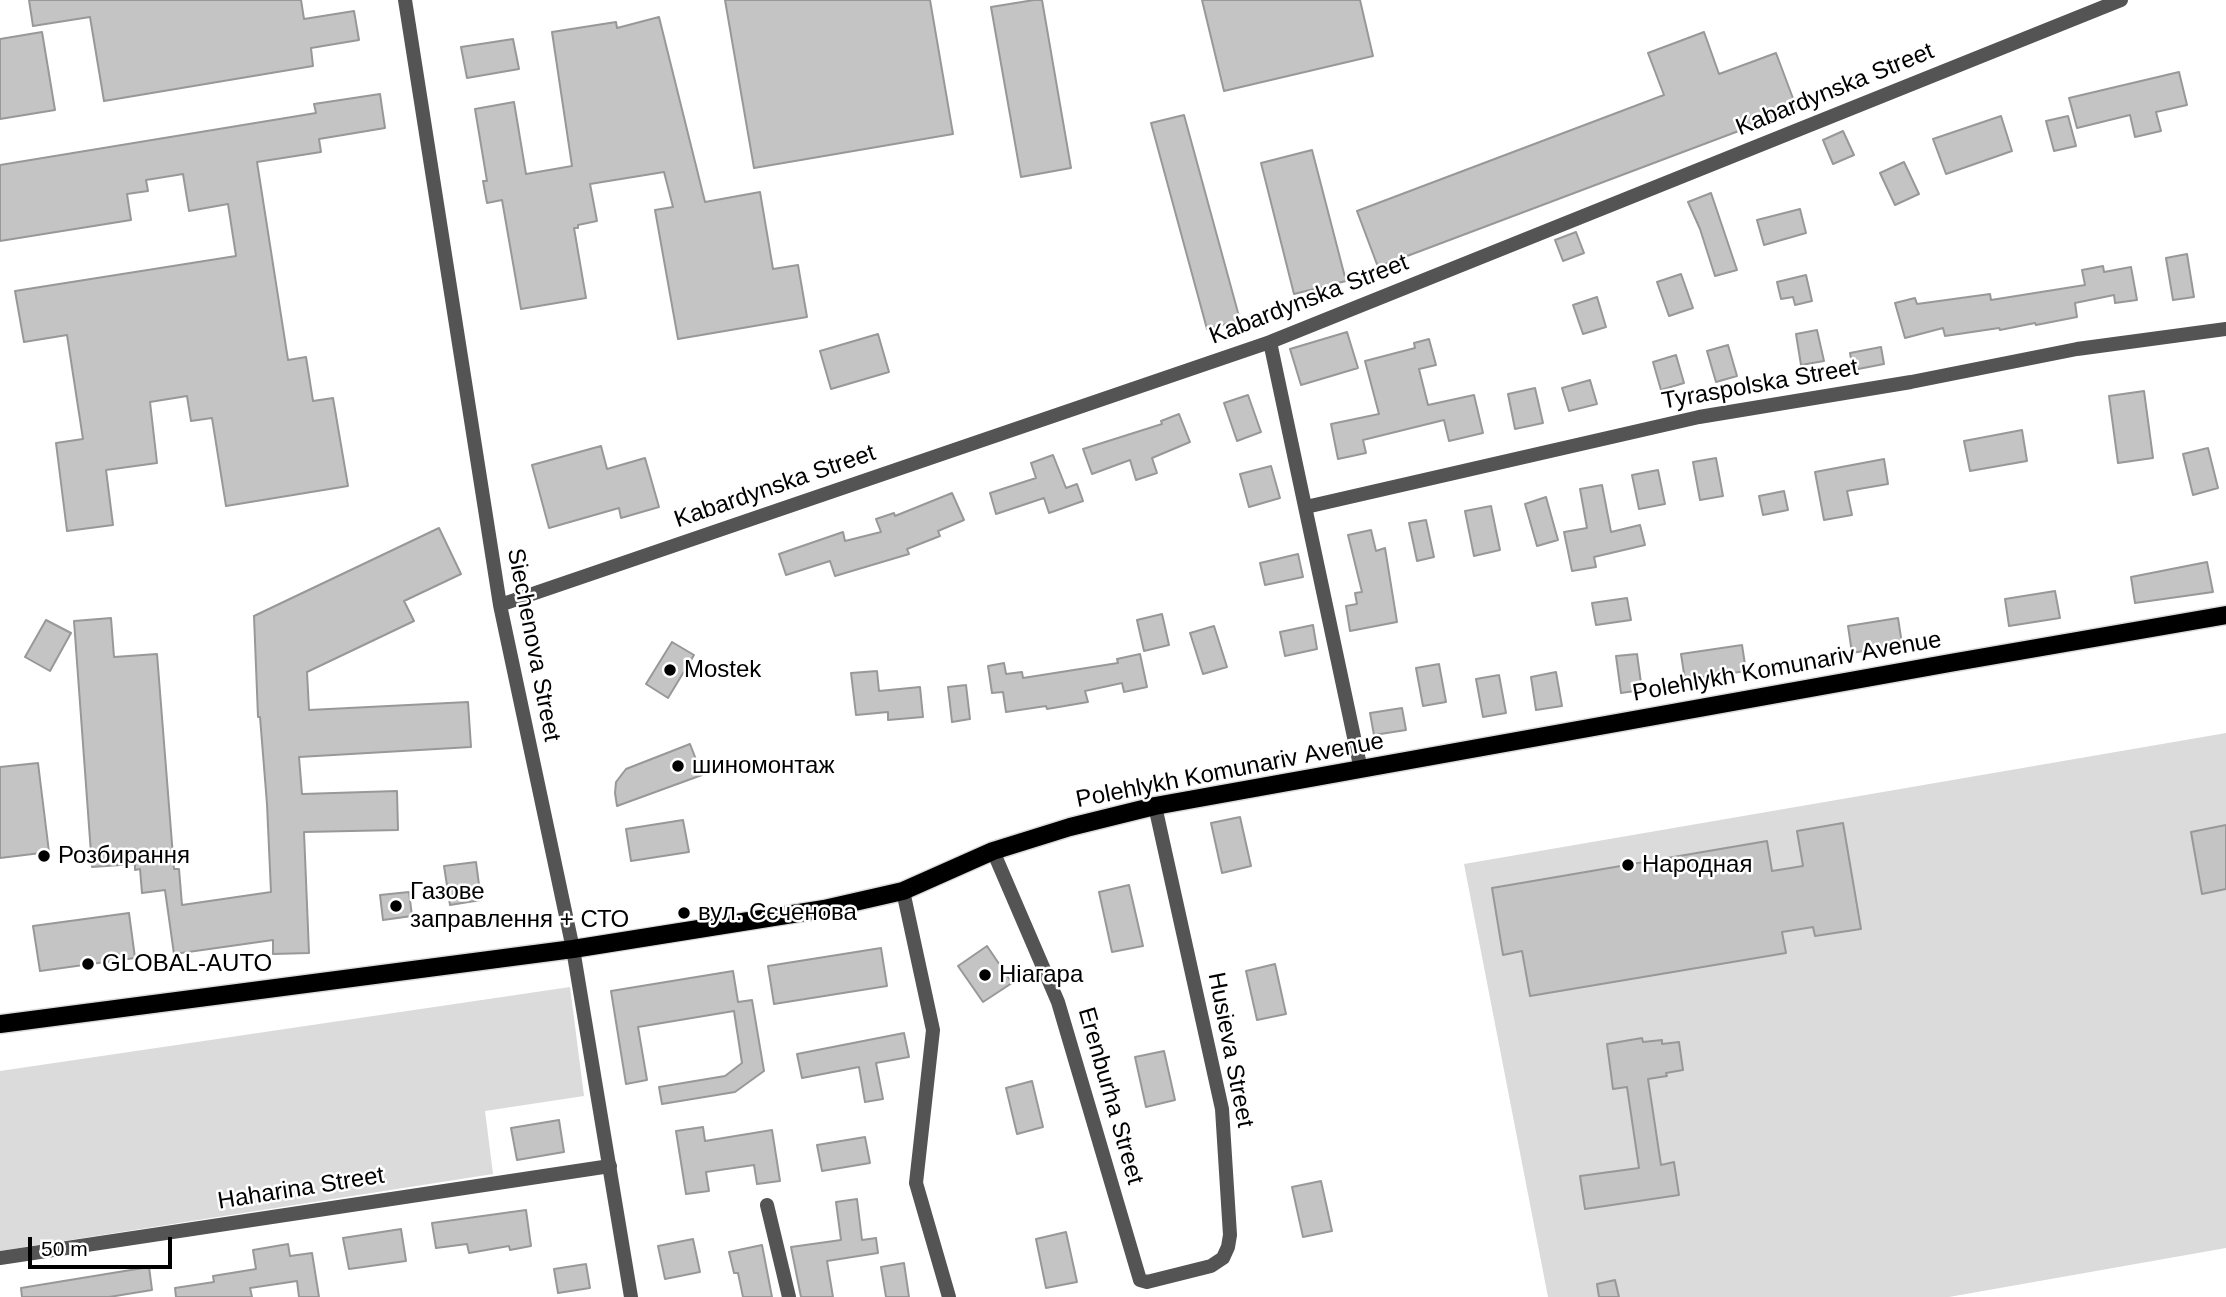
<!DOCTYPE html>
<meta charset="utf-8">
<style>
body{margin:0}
#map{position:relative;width:2226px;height:1297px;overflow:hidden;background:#fff;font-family:Arial,sans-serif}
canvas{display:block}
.scale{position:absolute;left:28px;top:1237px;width:144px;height:32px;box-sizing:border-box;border:4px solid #000;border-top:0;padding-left:9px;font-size:21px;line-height:24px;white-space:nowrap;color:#000;-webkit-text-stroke:5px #fff;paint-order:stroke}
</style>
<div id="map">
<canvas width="2226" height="1297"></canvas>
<div class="scale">50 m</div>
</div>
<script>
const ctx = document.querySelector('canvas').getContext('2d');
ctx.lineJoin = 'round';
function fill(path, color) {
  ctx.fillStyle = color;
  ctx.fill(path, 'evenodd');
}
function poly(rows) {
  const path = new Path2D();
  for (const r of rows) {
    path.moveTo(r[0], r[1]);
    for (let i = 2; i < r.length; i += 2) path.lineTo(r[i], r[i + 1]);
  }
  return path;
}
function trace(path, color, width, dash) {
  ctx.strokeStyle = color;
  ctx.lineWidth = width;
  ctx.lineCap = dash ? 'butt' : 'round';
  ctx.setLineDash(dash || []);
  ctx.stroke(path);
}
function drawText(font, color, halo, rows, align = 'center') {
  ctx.font = font + ' Arial,sans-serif';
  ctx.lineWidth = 5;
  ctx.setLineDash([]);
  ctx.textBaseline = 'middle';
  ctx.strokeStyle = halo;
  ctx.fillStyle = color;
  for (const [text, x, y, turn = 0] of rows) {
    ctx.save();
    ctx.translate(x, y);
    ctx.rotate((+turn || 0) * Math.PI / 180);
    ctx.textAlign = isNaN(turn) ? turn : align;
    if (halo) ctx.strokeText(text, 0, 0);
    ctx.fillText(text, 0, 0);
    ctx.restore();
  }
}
const green = poly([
 [2226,733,2226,1248,1949,1297,1548,1297,1464,864],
 [570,987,584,1096,485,1111,493,1174,0,1251,0,1071]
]);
const building = poly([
 [29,0,301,0,304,19,354,11,359,40,311,48,313,66,104,101,90,17,33,26,29,0],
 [725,0,930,0,953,134,754,168,725,0],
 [1034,0,1042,0,1071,168,1021,177,991,7,1034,0],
 [1202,0,1360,0,1373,56,1224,91,1202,0],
 [659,17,705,202,760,192,773,269,798,265,807,317,678,339,655,210,673,207,664,172,590,184,597,221,578,225,578,228,574,228,586,298,521,309,502,200,487,203,483,181,487,181,475,109,514,102,526,174,572,166,552,32,616,22,617,28,659,17],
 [42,32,55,110,0,119,0,39,42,32],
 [1704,32,1719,74,1776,53,1797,109,1378,267,1357,211,1664,95,1648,53,1704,32],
 [513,39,519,69,467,78,461,47,513,39],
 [2179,72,2187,105,2156,112,2161,131,2135,137,2130,115,2077,128,2069,98,2179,72],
 [380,94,385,128,319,139,321,152,257,162,288,360,306,357,313,401,333,398,348,486,226,506,212,418,191,421,187,396,150,402,157,463,106,470,113,525,67,531,56,443,83,439,67,335,24,342,15,291,236,256,228,204,189,211,183,174,146,180,148,191,127,194,131,220,0,241,0,165,316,113,314,104,380,94],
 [1184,115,1240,320,1207,329,1151,123,1184,115],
 [2001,116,2012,151,1946,174,1933,139,2001,116],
 [2068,116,2076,146,2054,151,2046,121,2068,116],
 [1843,131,1854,155,1833,164,1823,140,1843,131],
 [1312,150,1346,281,1294,294,1261,163,1312,150],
 [1904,162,1919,194,1895,205,1880,173,1904,162],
 [1711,193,1737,270,1715,276,1700,229,1688,202,1711,193],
 [1800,209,1806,233,1764,245,1757,220,1800,209],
 [1576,232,1584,253,1563,261,1555,240,1576,232],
 [2187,254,2194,297,2173,300,2166,258,2187,254],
 [2103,266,2104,272,2131,267,2137,300,2115,303,2114,295,2075,303,2077,317,2036,325,2035,323,2000,330,1999,328,1945,336,1943,328,1905,338,1895,303,1915,298,1917,304,1990,294,1991,300,2085,285,2082,270,2103,266],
 [1681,274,1693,308,1669,316,1657,282,1681,274],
 [1806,275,1812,301,1795,305,1793,297,1781,299,1777,282,1806,275],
 [1597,297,1606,327,1583,334,1573,305,1597,297],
 [1817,330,1824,361,1801,365,1796,334,1817,330],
 [1347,332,1358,368,1301,385,1290,349,1347,332],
 [878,334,889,372,831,389,820,351,878,334],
 [1429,339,1436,365,1419,369,1428,405,1474,395,1483,433,1449,441,1444,420,1363,440,1366,453,1338,459,1331,424,1379,414,1365,361,1415,348,1414,343,1429,339],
 [1728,345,1737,376,1716,382,1707,351,1728,345],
 [1881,347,1884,364,1853,370,1850,353,1881,347],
 [1676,355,1684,383,1661,390,1653,362,1676,355],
 [1590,380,1597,404,1569,411,1562,388,1590,380],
 [1535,388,1543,423,1515,429,1508,394,1535,388],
 [2144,391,2153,458,2118,463,2109,396,2144,391],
 [1248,395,1261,432,1237,441,1224,403,1248,395],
 [1179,414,1190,442,1152,458,1157,473,1136,480,1130,460,1092,474,1083,449,1162,424,1161,421,1179,414],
 [2022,430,2027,461,1970,471,1964,441,2022,430],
 [601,446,607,469,645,458,659,507,621,518,619,508,549,528,532,465,601,446],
 [2208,448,2218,488,2193,495,2183,454,2208,448],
 [1053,455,1066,488,1077,484,1083,501,1049,513,1044,498,996,514,990,493,1036,478,1031,463,1053,455],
 [1716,458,1723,496,1700,500,1693,462,1716,458],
 [1884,459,1888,484,1847,491,1852,515,1824,520,1815,472,1884,459],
 [1271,466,1280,498,1249,507,1240,474,1271,466],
 [1658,470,1665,504,1639,509,1632,475,1658,470],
 [1602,485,1611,532,1640,525,1645,545,1594,557,1596,567,1572,571,1564,532,1587,528,1580,489,1602,485],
 [1784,491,1788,510,1763,515,1759,496,1784,491],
 [952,493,964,520,938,531,940,536,907,549,909,554,835,576,830,561,786,575,779,554,843,532,845,541,881,532,876,519,894,513,895,516,952,493],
 [1546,497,1558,540,1537,546,1525,504,1546,497],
 [1491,506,1500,550,1474,556,1465,511,1491,506],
 [1426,520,1434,557,1417,561,1409,523,1426,520],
 [439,528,461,574,404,601,414,621,307,672,309,710,468,702,471,747,299,757,302,794,397,791,398,830,304,832,309,953,273,954,273,940,174,954,165,890,142,893,140,869,135,870,135,864,92,867,74,621,111,618,114,657,157,654,174,869,179,869,182,905,271,892,267,804,260,717,258,717,254,616,439,528],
 [1371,530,1376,551,1385,548,1397,622,1350,631,1346,606,1357,604,1355,593,1362,592,1348,535,1371,530],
 [1298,554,1303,577,1265,585,1260,563,1298,554],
 [2207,562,2213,592,2135,603,2131,577,2207,562],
 [2055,591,2060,618,2009,626,2005,599,2055,591],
 [1627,598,1631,620,1596,625,1592,603,1627,598],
 [1162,614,1169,645,1144,651,1137,620,1162,614],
 [1898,618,1902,644,1852,653,1848,626,1898,618],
 [46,620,71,633,50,671,25,657,46,620],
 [1313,625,1317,649,1285,656,1280,632,1313,625],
 [1214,626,1227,667,1203,674,1190,633,1214,626],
 [672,642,694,655,668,698,646,684,672,642],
 [1742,645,1746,671,1685,680,1681,654,1742,645],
 [1140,654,1147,687,1124,692,1122,683,1085,691,1088,702,1047,709,1046,706,1006,712,1003,692,992,693,988,666,1004,663,1006,674,1022,672,1023,678,1118,663,1117,659,1140,654],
 [1637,654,1642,690,1621,693,1616,656,1637,654],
 [1439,664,1446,702,1423,706,1416,668,1439,664],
 [877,671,879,691,920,687,923,717,888,720,888,712,856,715,851,673,877,671],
 [1556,672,1562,706,1536,710,1531,677,1556,672],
 [1499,675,1506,713,1483,717,1476,679,1499,675],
 [966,685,970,719,952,722,948,687,966,685],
 [1402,708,1406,730,1374,735,1370,713,1402,708],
 [690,744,702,775,617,806,615,793,616,782,626,769,690,744],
 [38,763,49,852,0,858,0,767,38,763],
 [1240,817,1251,866,1222,873,1211,823,1240,817],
 [683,820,689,852,631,861,626,829,683,820],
 [1843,823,1861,929,1815,936,1813,927,1782,932,1786,953,1530,996,1522,951,1503,955,1492,888,1767,841,1772,871,1803,866,1797,831,1843,823],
 [2226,825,2226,889,2202,894,2191,832,2226,825],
 [476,862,481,900,450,905,444,866,476,862],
 [1129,885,1143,946,1112,952,1099,892,1129,885],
 [409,892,412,916,383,920,380,895,409,892],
 [129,913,135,958,40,971,33,926,129,913],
 [987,946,1012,983,983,1002,958,966,987,946],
 [881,948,887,986,774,1004,768,966,881,948],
 [1275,964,1286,1014,1257,1020,1246,971,1275,964],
 [733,971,738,1002,752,1000,764,1071,735,1092,662,1104,659,1087,725,1076,742,1063,734,1011,638,1027,647,1080,626,1084,611,991,733,971],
 [904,1033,909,1057,876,1063,883,1099,865,1102,859,1067,802,1078,797,1054,904,1033],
 [1642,1038,1643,1042,1662,1040,1662,1044,1679,1042,1683,1070,1666,1073,1667,1076,1648,1079,1661,1165,1674,1162,1679,1195,1585,1209,1580,1176,1639,1168,1627,1087,1613,1089,1607,1044,1642,1038],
 [1164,1051,1175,1100,1146,1107,1135,1057,1164,1051],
 [1032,1081,1043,1127,1017,1134,1006,1088,1032,1081],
 [559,1120,564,1152,517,1160,511,1128,559,1120],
 [703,1127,705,1141,772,1130,780,1181,757,1184,754,1165,706,1172,709,1191,686,1194,676,1131,703,1127],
 [865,1137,870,1163,822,1171,817,1145,865,1137],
 [1321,1181,1332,1231,1303,1237,1292,1187,1321,1181],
 [857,1199,862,1240,876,1238,878,1253,827,1261,833,1297,801,1297,791,1247,841,1240,836,1202,857,1199],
 [526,1210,531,1246,510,1250,509,1246,469,1253,467,1244,436,1248,432,1223,526,1210],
 [401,1229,406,1261,349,1269,343,1238,401,1229],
 [1066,1232,1077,1282,1046,1288,1036,1239,1066,1232],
 [693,1239,700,1272,665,1279,658,1246,693,1239],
 [288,1244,290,1256,312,1253,319,1297,299,1297,297,1281,250,1288,252,1297,176,1297,175,1288,214,1282,213,1276,256,1269,253,1250,288,1244],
 [762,1245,772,1297,743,1297,738,1273,734,1273,729,1252,762,1245],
 [904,1263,909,1297,886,1297,881,1267,904,1263],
 [586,1264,590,1288,558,1293,554,1269,586,1264],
 [149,1267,152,1290,109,1297,22,1297,21,1288,149,1267],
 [1615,1280,1619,1297,1599,1297,1597,1284,1615,1280]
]);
const minor = poly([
 [405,0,500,605,573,949],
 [1270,342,1361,770],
 [1306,507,1699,417,1911,382,2077,349,2226,329],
 [500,605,1270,342,2121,0],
 [993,851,1058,1002,1140,1280,1147,1282,1211,1266,1223,1258,1228,1247,1230,1235,1222,1109,1155,806],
 [903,891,933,1030,916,1183,949,1297],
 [767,1205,789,1297],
 [0,1258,610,1166]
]);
const tertiary = poly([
 [573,949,631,1297]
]);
const primary = poly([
 [0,1024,573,949,824,909,903,891,993,851,1070,827,1155,806,1950,663,2226,615]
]);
const markers = [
 [670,670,7,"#000"],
 [678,766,7,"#000"],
 [44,856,7,"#000"],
 [1628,865,7,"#000"],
 [396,906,7,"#000"],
 [684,913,7,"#000"],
 [88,964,7,"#000"],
 [985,975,7,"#000"]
];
const streetNames = [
 ["Kabardynska Street",1835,90,-22],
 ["Kabardynska Street",1309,300,-21],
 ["Tyraspolska Street",1760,385,-10],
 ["Kabardynska Street",775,487,-19],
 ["Siechenova Street",533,645,79],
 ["Polehlykh Komunariv Avenue",1787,667,-10],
 ["Polehlykh Komunariv Avenue",1230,771,-11],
 ["Husieva Street",1230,1050,79],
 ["Erenburha Street",1110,1096,74],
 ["Haharina Street",301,1189,-9]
];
const poiNames = [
 ["Mostek",684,670],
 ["шиномонтаж",692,766],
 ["Розбирання",58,856],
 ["Народная",1642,865],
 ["Газове",410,892],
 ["заправлення + СТО",410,920],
 ["вул. Сєченова",698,913],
 ["GLOBAL-AUTO",102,964],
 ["Ніагара",999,975]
];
fill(green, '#dbdbdb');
fill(building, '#c4c4c4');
trace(building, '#989898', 2);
trace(primary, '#dbdbdb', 21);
trace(minor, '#545454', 14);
trace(tertiary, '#545454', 14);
trace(primary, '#000', 18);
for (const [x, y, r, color] of markers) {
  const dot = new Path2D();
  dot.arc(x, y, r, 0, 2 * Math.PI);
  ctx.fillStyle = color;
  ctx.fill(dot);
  trace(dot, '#fff', 2.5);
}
drawText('24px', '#000', '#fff', streetNames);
drawText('24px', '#000', '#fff', poiNames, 'left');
</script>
